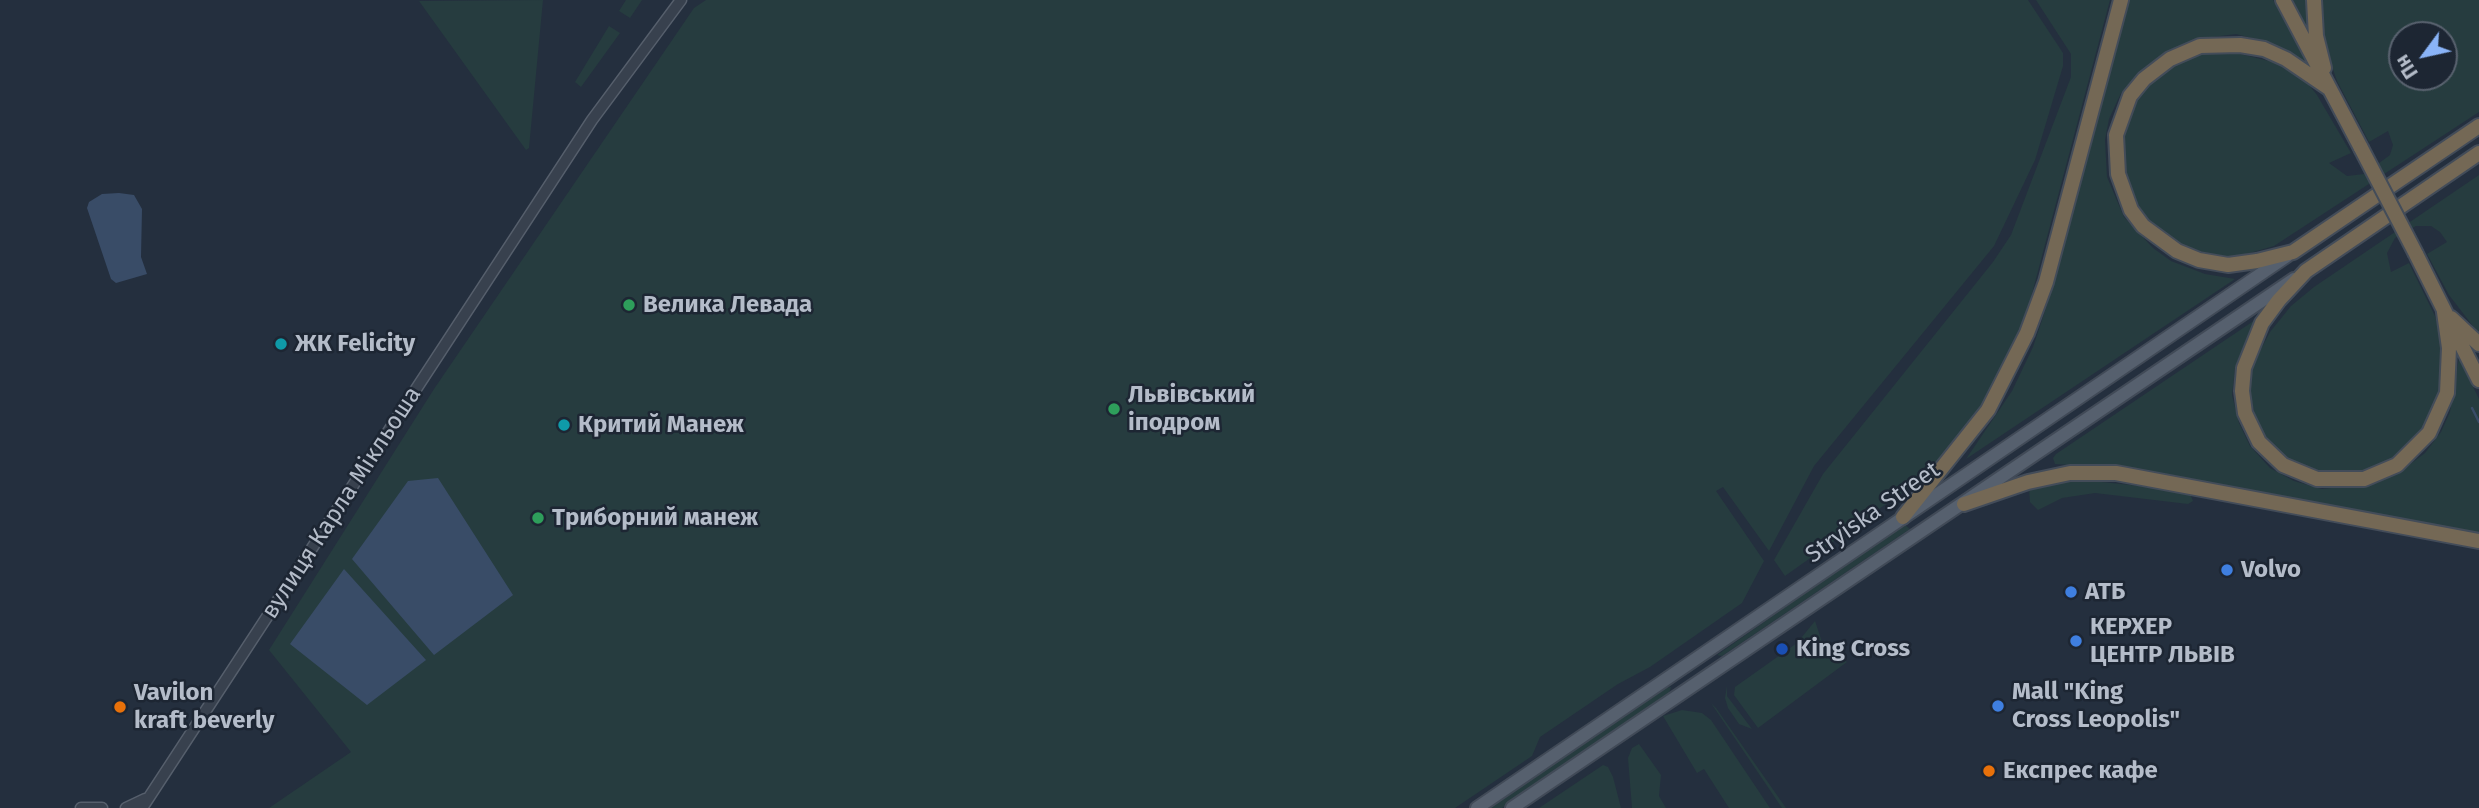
<!DOCTYPE html>
<meta charset="utf-8">
<style>
body{margin:0}
#map{position:relative;width:2479px;height:808px;overflow:hidden;background:#242f3e;font-family:"Fira Sans",sans-serif}
canvas{display:block}
.north{position:absolute;left:2388px;top:21px;width:70px;height:70px;box-sizing:border-box;background:#1d2633;border:2px solid #59626f;border-radius:50%;rotate:237deg;font-size:19px;font-weight:700;line-height:28px;text-align:center;color:#b4bcc9}
.north::after{content:'';display:block;margin:auto;width:24px;height:32px;background:#8ab4f8;clip-path:polygon(50% 0,100% 100%,50% 72%,0 100%)}
</style>
<div id="map">
<canvas width="2479" height="808"></canvas>
<div class="north">Пн</div>
</div>
<script>
const ctx = document.querySelector('canvas').getContext('2d');
ctx.lineJoin = 'round';
function fill(path, color) {
  ctx.fillStyle = color;
  ctx.fill(path, 'evenodd');
}
function poly(rows) {
  const path = new Path2D();
  for (const r of rows) {
    path.moveTo(r[0], r[1]);
    for (let i = 2; i < r.length; i += 2) path.lineTo(r[i], r[i + 1]);
  }
  return path;
}
function trace(path, color, width, dash) {
  ctx.strokeStyle = color;
  ctx.lineWidth = width;
  ctx.lineCap = dash ? 'butt' : 'round';
  ctx.setLineDash(dash || []);
  ctx.stroke(path);
}
function drawText(font, color, halo, rows, align = 'center') {
  ctx.font = font + ' "Fira Sans",sans-serif';
  ctx.lineWidth = 5;
  ctx.setLineDash([]);
  ctx.textBaseline = 'middle';
  ctx.strokeStyle = halo;
  ctx.fillStyle = color;
  for (const [text, x, y, turn = 0] of rows) {
    ctx.save();
    ctx.translate(x, y);
    ctx.rotate((+turn || 0) * Math.PI / 180);
    ctx.textAlign = isNaN(turn) ? turn : align;
    if (halo) ctx.strokeText(text, 0, 0);
    ctx.fillText(text, 0, 0);
    ctx.restore();
  }
}
const green = poly([
 [543,0,529,148,526,150,419,1],
 [626,0,642,0,630,18,619,11],
 [706,0,2028,0,2063,53,2063,66,2035,160,1994,246,1814,466,1769,551,1723,487,1716,491,1764,561,1742,603,1650,667,1618,684,1540,737,1532,756,1455,808,269,808,351,752,269,650,434,389,694,8],
 [2036,0,2110,0,2029,305,2005,367,1985,405,1959,440,1910,487,1785,576,1774,560,1823,474,1993,262,2011,235,2071,77,2071,54],
 [2128,0,2273,0,2306,62,2259,40,2236,34,2197,39,2167,53,2139,73,2121,93,2109,119,2105,140,2107,177,2124,217,2153,248,2171,261,2205,274,2235,279,1966,459,2012,391,2033,347,2049,299],
 [2293,0,2308,0,2312,38],
 [2318,0,2479,0,2479,112,2274,246,2236,257,2218,257,2181,245,2152,224,2140,208,2126,176,2122,142,2131,107,2142,90,2170,66,2185,59,2201,54,2236,53,2273,62,2305,80,2317,95,2351,153,2329,163,2347,176,2364,174,2390,155,2393,145,2388,131,2369,142,2337,81,2322,37],
 [2402,35,2444,35,2444,77,2402,77],
 [609,26,620,33,581,87,575,82],
 [2479,175,2479,334,2449,295,2427,254,2447,242,2440,232,2431,226,2416,226,2395,238,2387,253,2391,272,2409,263,2435,316,2442,341,2441,389,2428,426,2402,454,2383,466,2362,473,2318,472,2283,456,2258,428,2249,389,2251,368,2270,332,2291,306,2314,287],
 [2255,320,2235,368,2232,395,2239,423,2250,446,2270,468,2294,481,2322,489,2377,483,2401,471,2425,453,2441,432,2450,412,2459,358,2479,399,2479,534,2118,468,2055,464,2053,458,2056,454],
 [2073,479,2189,491,2193,501,2188,504,2095,493,2062,498,2038,510,2030,502,2029,489],
 [1904,524,1910,529,1722,656,1717,655],
 [1815,621,1824,648,1847,662,1758,728,1734,695,1735,687,1797,643],
 [1727,686,1727,696,1752,729,1739,724,1728,708,1725,698],
 [1671,687,1669,693,1502,808,1489,808,1666,688],
 [1711,703,1716,708,1786,808,1782,808],
 [1682,710,1702,713,1711,720,1770,808,1729,808,1704,769,1697,773,1663,716],
 [1639,744,1661,775,1659,796,1666,808,1632,808,1628,758,1632,748],
 [1603,765,1608,767,1613,777,1621,808,1539,808]
]);
const water = poly([
 [119,193,134,195,142,209,141,257,147,274,116,283,111,279,87,208,89,202,102,194],
 [438,478,513,595,434,655,352,559,408,481],
 [344,569,426,660,367,705,290,644]
]);
const stream = poly([
 [2472,408,2479,422]
]);
const minor = poly([
 [81,808,102,808],
 [126,808,145,799],
 [142,808,592,120,681,0]
]);
const major = poly([
 [1477,808,2287,256],
 [1512,808,2294,279]
]);
const highway = poly([
 [2283,0,2361,148],
 [2314,0,2316,36,2324,68],
 [2330,89,2286,59,2264,49,2240,45,2200,46,2170,59,2144,79,2130,96,2116,135,2118,174,2131,210,2143,226,2177,251,2199,260,2228,265,2257,261,2293,252,2479,126],
 [2416,254,2479,380],
 [2444,312,2449,348,2447,393,2429,433,2397,465,2364,479,2317,479,2283,465,2259,442,2245,413,2242,391,2244,368,2262,323,2279,300,2306,271,2479,153],
 [2451,318,2479,344],
 [1964,504,2028,482,2070,473,2116,473,2479,541],
 [1903,517,1988,410,2027,333,2046,282,2121,0]
]);
const highwayBridge = poly([
 [2361,148,2416,254]
]);
const markers = [
 [629,305,7,"#2e9e5b"],
 [281,344,7,"#0f9aa8"],
 [1114,409,7,"#2e9e5b"],
 [564,425,7,"#0f9aa8"],
 [538,518,7,"#2e9e5b"],
 [2227,570,7,"#3f7fe0"],
 [2071,592,7,"#3f7fe0"],
 [2076,641,7,"#3f7fe0"],
 [1782,649,7,"#1a4fb4"],
 [1998,706,7,"#3f7fe0"],
 [120,707,7,"#e8710a"],
 [1989,771,7,"#e8710a"]
];
const poiNames = [
 ["Велика Левада",643,305],
 ["ЖК Felicity",295,344],
 ["Львівський",1128,395],
 ["іподром",1128,423],
 ["Критий Манеж",578,425],
 ["Триборний манеж",552,518],
 ["Volvo",2241,570],
 ["АТБ",2085,592],
 ["КЕРХЕР",2090,627],
 ["ЦЕНТР ЛЬВІВ",2090,655],
 ["King Cross",1796,649],
 ["Mall \"King",2012,692],
 ["Cross Leopolis\"",2012,720],
 ["Vavilon",134,693],
 ["kraft beverly",134,721],
 ["Експрес кафе",2003,771]
];
const streetNames = [
 ["вулиця Карла Мікльоша",342,503,-57],
 ["Stryiska Street",1873,513,-35]
];
fill(green, '#263c3f');
fill(water, '#394c67');
trace(stream, '#394c67', 2.5);
trace(minor, '#565f6c', 13);
trace(major, '#414a57', 16);
trace(highway, '#434c59', 18);
trace(minor, '#38414e', 10);
trace(major, '#56606e', 12);
trace(highway, '#746855', 14);
trace(highwayBridge, '#434c59', 18, []);
trace(highwayBridge, '#746855', 14);
for (const [x, y, r, color] of markers) {
  const dot = new Path2D();
  dot.arc(x, y, r, 0, 2 * Math.PI);
  ctx.fillStyle = color;
  ctx.fill(dot);
  trace(dot, '#1d2633', 2.5);
}
drawText('bold 24px', '#b4bcc9', '#1d2633', poiNames, 'left');
drawText('24px', '#b4bcc9', '#1d2633', streetNames);
</script>
